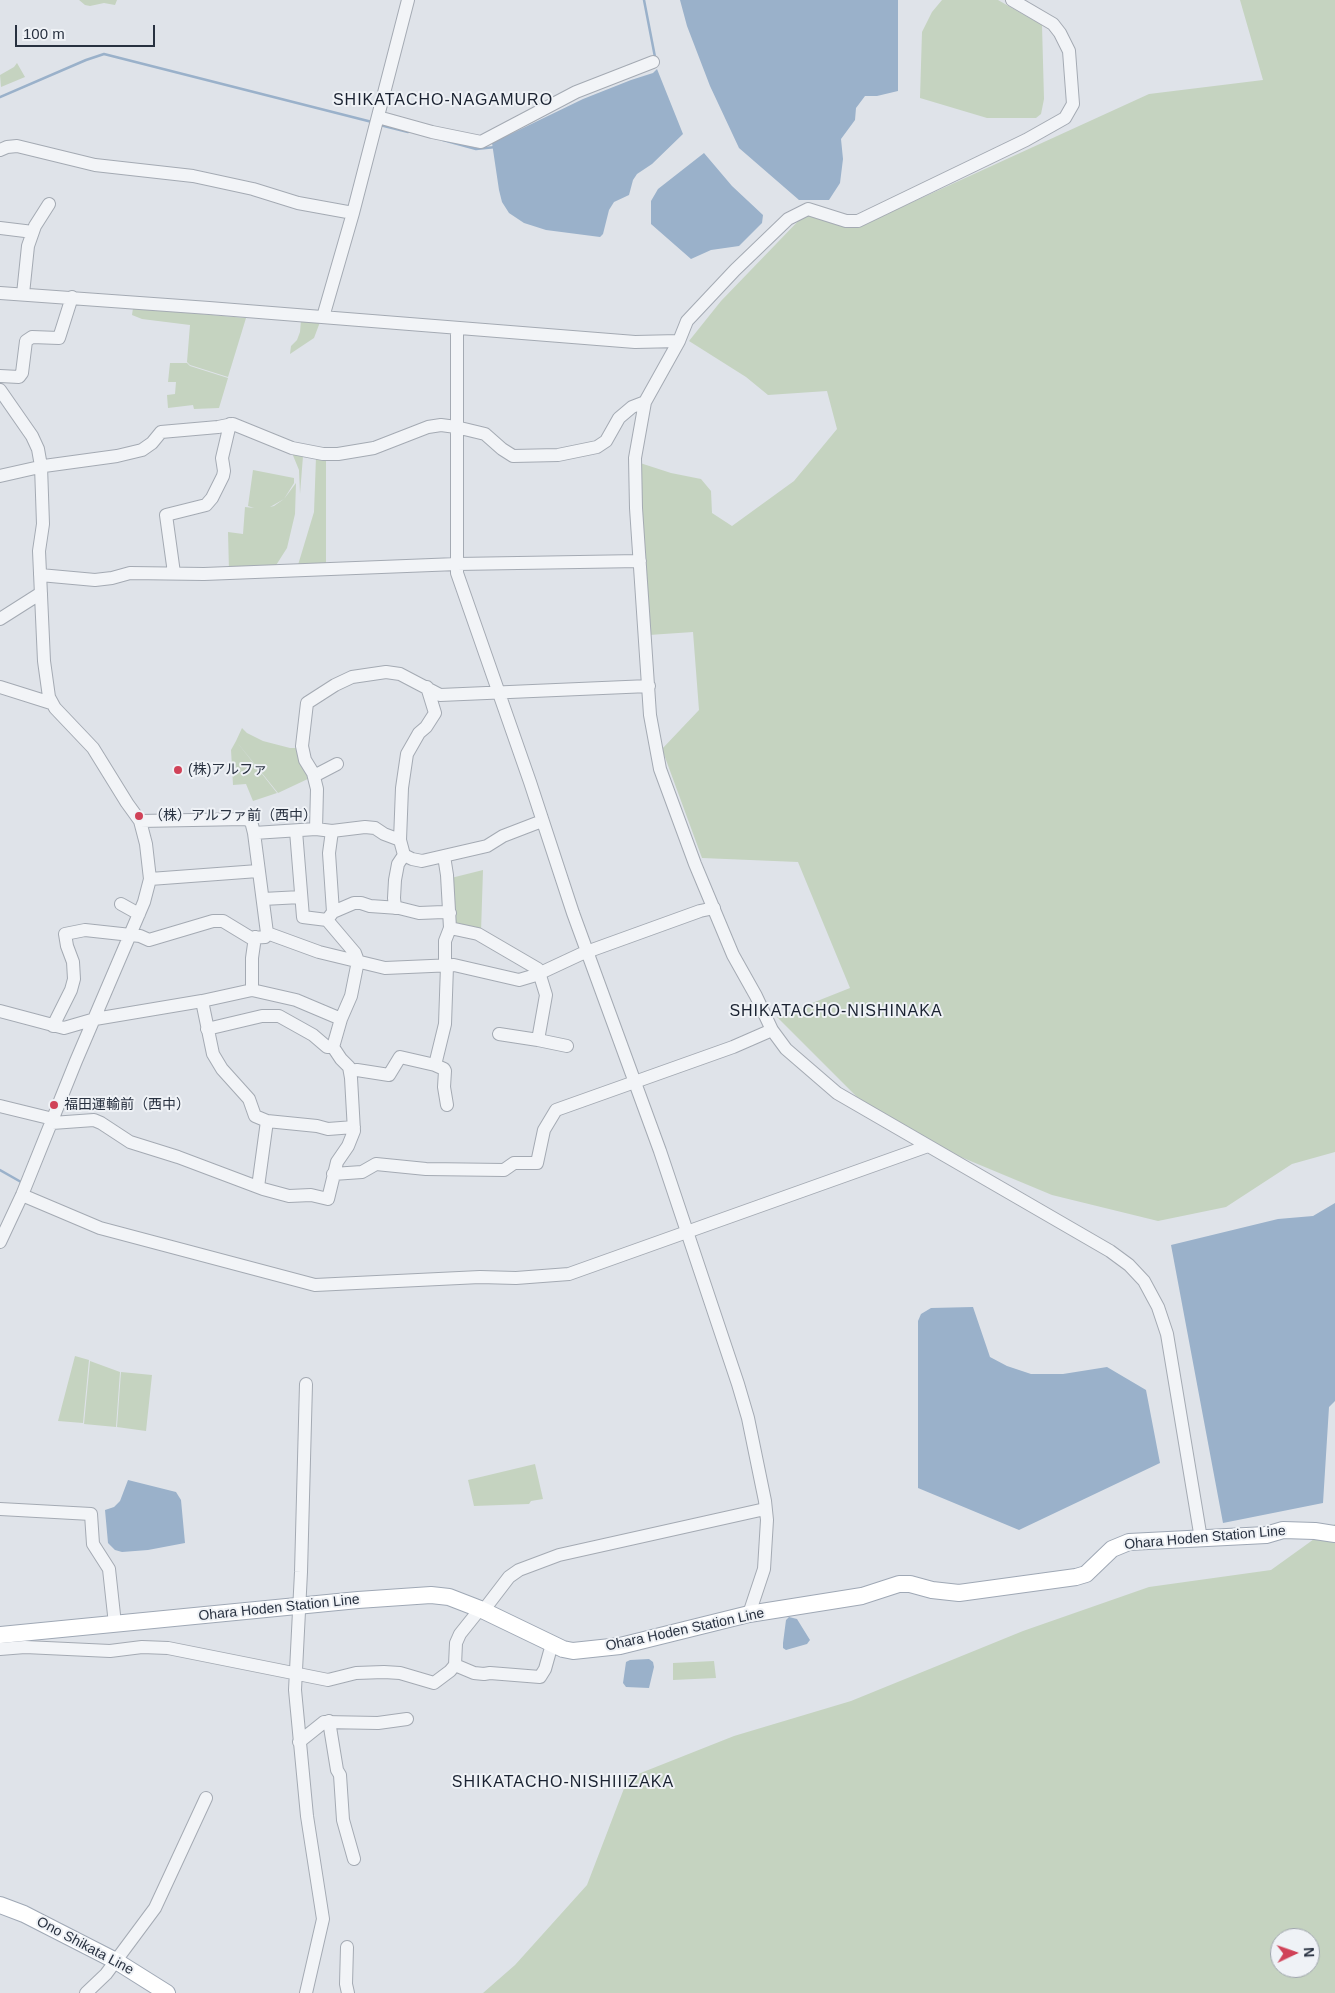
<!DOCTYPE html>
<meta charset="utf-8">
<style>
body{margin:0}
#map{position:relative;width:1335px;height:1993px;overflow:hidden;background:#dfe3e9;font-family:Arial,sans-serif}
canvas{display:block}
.north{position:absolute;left:1270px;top:1928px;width:50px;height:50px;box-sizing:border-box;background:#eff2f6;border:1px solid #9fa5ad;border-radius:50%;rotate:87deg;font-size:14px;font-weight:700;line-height:20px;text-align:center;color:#283140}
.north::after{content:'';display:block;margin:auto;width:18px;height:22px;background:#d04258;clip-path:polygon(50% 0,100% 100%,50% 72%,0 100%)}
.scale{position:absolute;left:15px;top:25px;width:140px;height:22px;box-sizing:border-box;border:2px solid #283140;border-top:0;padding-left:6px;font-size:15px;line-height:18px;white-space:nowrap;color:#283140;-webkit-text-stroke:4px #eff2f6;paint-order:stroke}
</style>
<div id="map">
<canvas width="1335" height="1993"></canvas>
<div class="north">N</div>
<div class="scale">100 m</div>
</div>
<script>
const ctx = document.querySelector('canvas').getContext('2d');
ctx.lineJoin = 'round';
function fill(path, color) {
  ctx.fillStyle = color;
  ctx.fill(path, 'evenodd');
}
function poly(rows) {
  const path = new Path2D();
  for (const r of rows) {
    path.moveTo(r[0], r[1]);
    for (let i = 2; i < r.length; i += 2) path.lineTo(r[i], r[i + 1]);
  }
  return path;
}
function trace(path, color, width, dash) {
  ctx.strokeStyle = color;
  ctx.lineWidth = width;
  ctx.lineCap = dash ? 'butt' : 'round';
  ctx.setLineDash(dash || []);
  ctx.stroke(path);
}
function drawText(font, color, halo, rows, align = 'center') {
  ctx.font = font + ' Arial,"Noto Sans JP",sans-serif';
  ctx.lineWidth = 4;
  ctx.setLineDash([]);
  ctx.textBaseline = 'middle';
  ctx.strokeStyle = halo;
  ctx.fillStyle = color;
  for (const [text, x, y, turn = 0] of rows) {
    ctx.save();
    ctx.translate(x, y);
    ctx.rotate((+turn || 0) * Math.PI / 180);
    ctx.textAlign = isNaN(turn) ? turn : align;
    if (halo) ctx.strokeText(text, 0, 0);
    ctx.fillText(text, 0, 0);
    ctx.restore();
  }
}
const green = poly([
 [79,0,117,0,115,5,104,3,90,6,85,5],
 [942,0,998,0,1042,25,1044,99,1041,114,1036,118,987,118,920,98,922,32,932,12],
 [1240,0,1335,0,1335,1152,1292,1164,1226,1207,1158,1221,1052,1195,944,1150,863,1103,777,1017,850,988,798,862,702,858,662,749,699,710,693,632,649,635,637,462,671,473,701,479,711,491,712,513,732,526,794,481,837,429,827,391,768,395,746,377,689,341,721,301,804,215,858,227,1149,94,1263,80],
 [17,63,25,77,1,87,0,75,14,67],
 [133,308,246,318,228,377,190,365,187,362,190,325,142,319,132,315],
 [301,320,320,322,314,338,290,354,291,346,297,340,300,332],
 [170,363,187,363,190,366,228,378,219,408,194,409,193,405,168,408,167,395,175,394,176,382,168,382],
 [292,453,303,456,300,494,299,470],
 [316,457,326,458,326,563,298,565,314,512],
 [253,470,294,478,294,483,284,499,270,507,274,506,284,499,296,483,295,514,287,548,273,570,229,571,228,532,243,534,245,507,254,508,248,506],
 [242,728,247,733,263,741,290,748,299,748,312,777,278,793,236,741],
 [236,741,277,793,253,801,246,784,233,785,231,750],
 [483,870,481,932,452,926,451,878],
 [75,1356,89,1360,83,1423,58,1421],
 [90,1361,120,1372,116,1427,84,1424],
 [121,1372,152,1375,146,1431,117,1427],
 [535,1464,543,1499,531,1501,529,1504,474,1506,468,1480],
 [1335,1524,1335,1993,483,1993,515,1965,587,1885,628,1778,734,1736,851,1701,1023,1631,1149,1587,1271,1570],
 [1280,1938,1310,1938,1310,1968,1280,1968],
 [714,1661,716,1678,673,1680,673,1663]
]);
const water = poly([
 [680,0,898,0,898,91,877,96,865,96,856,108,855,120,841,139,843,159,840,183,829,200,799,200,739,148,710,86,687,26],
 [657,69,683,134,652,164,637,174,633,180,629,195,614,202,609,210,603,234,600,237,546,230,524,223,509,213,502,202,499,190,492,143,583,99,631,80,653,73],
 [704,153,732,186,763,215,762,223,739,246,711,250,691,259,651,224,651,201,658,189],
 [1335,1203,1335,1401,1329,1407,1323,1503,1223,1523,1171,1245,1278,1219,1313,1216],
 [973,1307,990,1357,1007,1366,1031,1374,1063,1374,1107,1367,1146,1390,1160,1463,1019,1530,918,1488,918,1321,921,1314,931,1308],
 [128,1480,176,1492,181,1500,185,1543,148,1550,122,1552,115,1550,108,1543,105,1510,114,1507,120,1501],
 [789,1617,797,1619,810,1640,807,1644,786,1650,783,1648,783,1643,786,1620],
 [649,1659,653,1662,654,1667,649,1688,626,1687,623,1683,626,1662,630,1660]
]);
const stream = poly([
 [644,0,655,57],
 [0,97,86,60,104,54,372,122],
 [380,125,408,132],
 [443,140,476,149,496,147],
 [0,1170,21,1182]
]);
const minor = poly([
 [1012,0,1053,24,1060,33,1069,51,1073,104,1065,118,1026,140,858,221,846,221,808,209,788,219,735,270,687,321,679,341,645,402,635,458,636,508,650,715,660,769,695,864,733,955,756,996,772,1030,786,1049,837,1093,1110,1251,1129,1265,1144,1281,1158,1307,1167,1334,1201,1539],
 [378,117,432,132,481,142,576,92,653,62],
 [0,150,7,147,17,146,95,165,193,176,253,189,298,203,353,213],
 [0,228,33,232],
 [0,293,209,308,635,342,679,341],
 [23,294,28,246,35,226,49,204],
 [323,317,353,213,408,0],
 [457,328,457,573,530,782,573,913,660,1151,738,1384,748,1418,765,1501,767,1520,764,1569,749,1614],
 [0,376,19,377,22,373,26,341,32,337,59,338,72,297],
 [0,390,32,436,38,449,41,466,43,524,39,551,44,661,49,697,55,708,93,748,127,803,140,821,146,844,150,879,144,902,76,1061,22,1195,0,1242],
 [0,476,44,466,117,456,142,450,152,443,161,432,218,427,233,424,292,448,323,454,338,454,374,448,428,427,441,425,456,427,485,434,502,449,513,456,558,455,597,447,606,441,619,418,632,407,645,402],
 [174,573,166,515,206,505,212,498,223,476,224,471,222,458,230,424],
 [40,575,95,580,112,578,130,573,204,574,457,564,640,561],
 [0,619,41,593],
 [0,687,51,703],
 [314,776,337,764],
 [316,829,317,789,313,773,305,760,302,746,307,703,335,685,352,677,386,672,400,674,440,695,649,686],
 [296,831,303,917,327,920],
 [332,831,365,827,375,828,384,834,400,840,404,855,412,859,422,861,487,846,503,836,542,821],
 [254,833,267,933],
 [400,840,402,788,407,754,419,733,426,727,435,713,427,687],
 [444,856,447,875,450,928,445,941,445,966],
 [150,879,258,871],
 [263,899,301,897],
 [121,904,139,914],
 [395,908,394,898,395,880,398,864,404,855],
 [333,912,354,903,361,903,370,906,399,908,419,913,444,912,450,913],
 [450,928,478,934,538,969,546,995,538,1040,567,1046],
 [252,990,252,958,255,937],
 [202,1001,213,1054,222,1069,249,1099,255,1116,267,1121,258,1187],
 [0,1011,64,1028,95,1019,202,1001,252,990,296,1000,341,1019],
 [53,1026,71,990,74,979,73,962,67,946,65,934,85,930,140,936,149,940,213,921,223,921,251,938,265,937,267,933,319,952,385,968,454,965,519,980,536,975,581,954,700,911,714,908],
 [207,1029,262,1016,279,1016,313,1035,327,1047,333,1047],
 [499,1034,538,1040],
 [435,1065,445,1024,447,966],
 [350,1071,357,1070,389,1075,400,1057,435,1065,444,1069,445,1071,444,1087,447,1105],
 [0,1106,53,1119],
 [267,1121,317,1126,328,1129,354,1127],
 [52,1123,94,1120,101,1123,130,1142,178,1157,263,1189,289,1196,311,1195,328,1199,337,1162,348,1146,354,1131,351,1078,349,1067,341,1059,333,1047,341,1019,351,996,358,961,355,953,327,920,333,912,329,853,332,831,316,829,254,833,251,821,245,819,140,821],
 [333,1174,362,1172,376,1164,426,1169,504,1170,514,1163,537,1163,544,1130,556,1110,733,1047,772,1030],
 [22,1195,100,1228,315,1285,480,1277,516,1278,569,1274,928,1146],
 [306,1384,301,1572,295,1690,307,1816,323,1919,306,1993],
 [0,1509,91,1514,93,1544,109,1569,115,1624],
 [483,1611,509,1577,519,1570,559,1555,765,1509],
 [0,1649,25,1647,110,1651,142,1647,168,1648,328,1680,356,1673,384,1672,400,1673,434,1683,450,1671,455,1665,456,1643,460,1634,480,1609],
 [455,1665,474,1673,484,1674,490,1673,540,1677,545,1669,552,1644],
 [329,1721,337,1770,340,1775,343,1820,354,1859],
 [299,1742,324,1722,378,1723,407,1719],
 [347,1947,346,1984,348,1993],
 [86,1993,106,1974,155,1908,206,1798]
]);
const major = poly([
 [0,1635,358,1600,431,1595,449,1597,480,1609,563,1649,573,1651,620,1646,749,1614,862,1596,899,1584,910,1584,932,1590,959,1593,1076,1577,1086,1574,1112,1549,1129,1542,1266,1535,1283,1530,1315,1531,1335,1534],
 [0,1905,24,1914,116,1961,167,1993]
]);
const markers = [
 [178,770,5,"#d04258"],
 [139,816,5,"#d04258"],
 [54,1105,5,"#d04258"]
];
const poiNames = [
 ["(株)アルファ",188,770],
 ["（株）アルファ前（西中）",149,816],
 ["福田運輸前（西中）",64,1105]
];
const streetNames = [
 ["Ohara Hoden Station Line",1205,1538,-5],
 ["Ohara Hoden Station Line",279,1608,-6],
 ["Ohara Hoden Station Line",685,1630,-12],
 ["Ono Shikata Line",85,1946,28]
];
const quarterNames = [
 ["SHIKATACHO-NAGAMURO",443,101],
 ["SHIKATACHO-NISHINAKA",836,1012],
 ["SHIKATACHO-NISHIIIZAKA",563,1783]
];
fill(green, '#c5d3c0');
fill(water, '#9ab1ca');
trace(stream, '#9ab1ca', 2.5);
trace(minor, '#a4aab3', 14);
trace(major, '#9fa8b5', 18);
trace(minor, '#f2f4f7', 12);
trace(major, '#fff', 16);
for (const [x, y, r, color] of markers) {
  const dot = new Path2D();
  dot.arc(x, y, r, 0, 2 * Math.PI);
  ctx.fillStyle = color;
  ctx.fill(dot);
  trace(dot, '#eff2f6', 2);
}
drawText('14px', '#283140', '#eff2f6', poiNames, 'left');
drawText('14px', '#283140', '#eff2f6', streetNames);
ctx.letterSpacing = '1px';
drawText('16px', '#1a2231', '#eff2f6', quarterNames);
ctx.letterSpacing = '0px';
</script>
